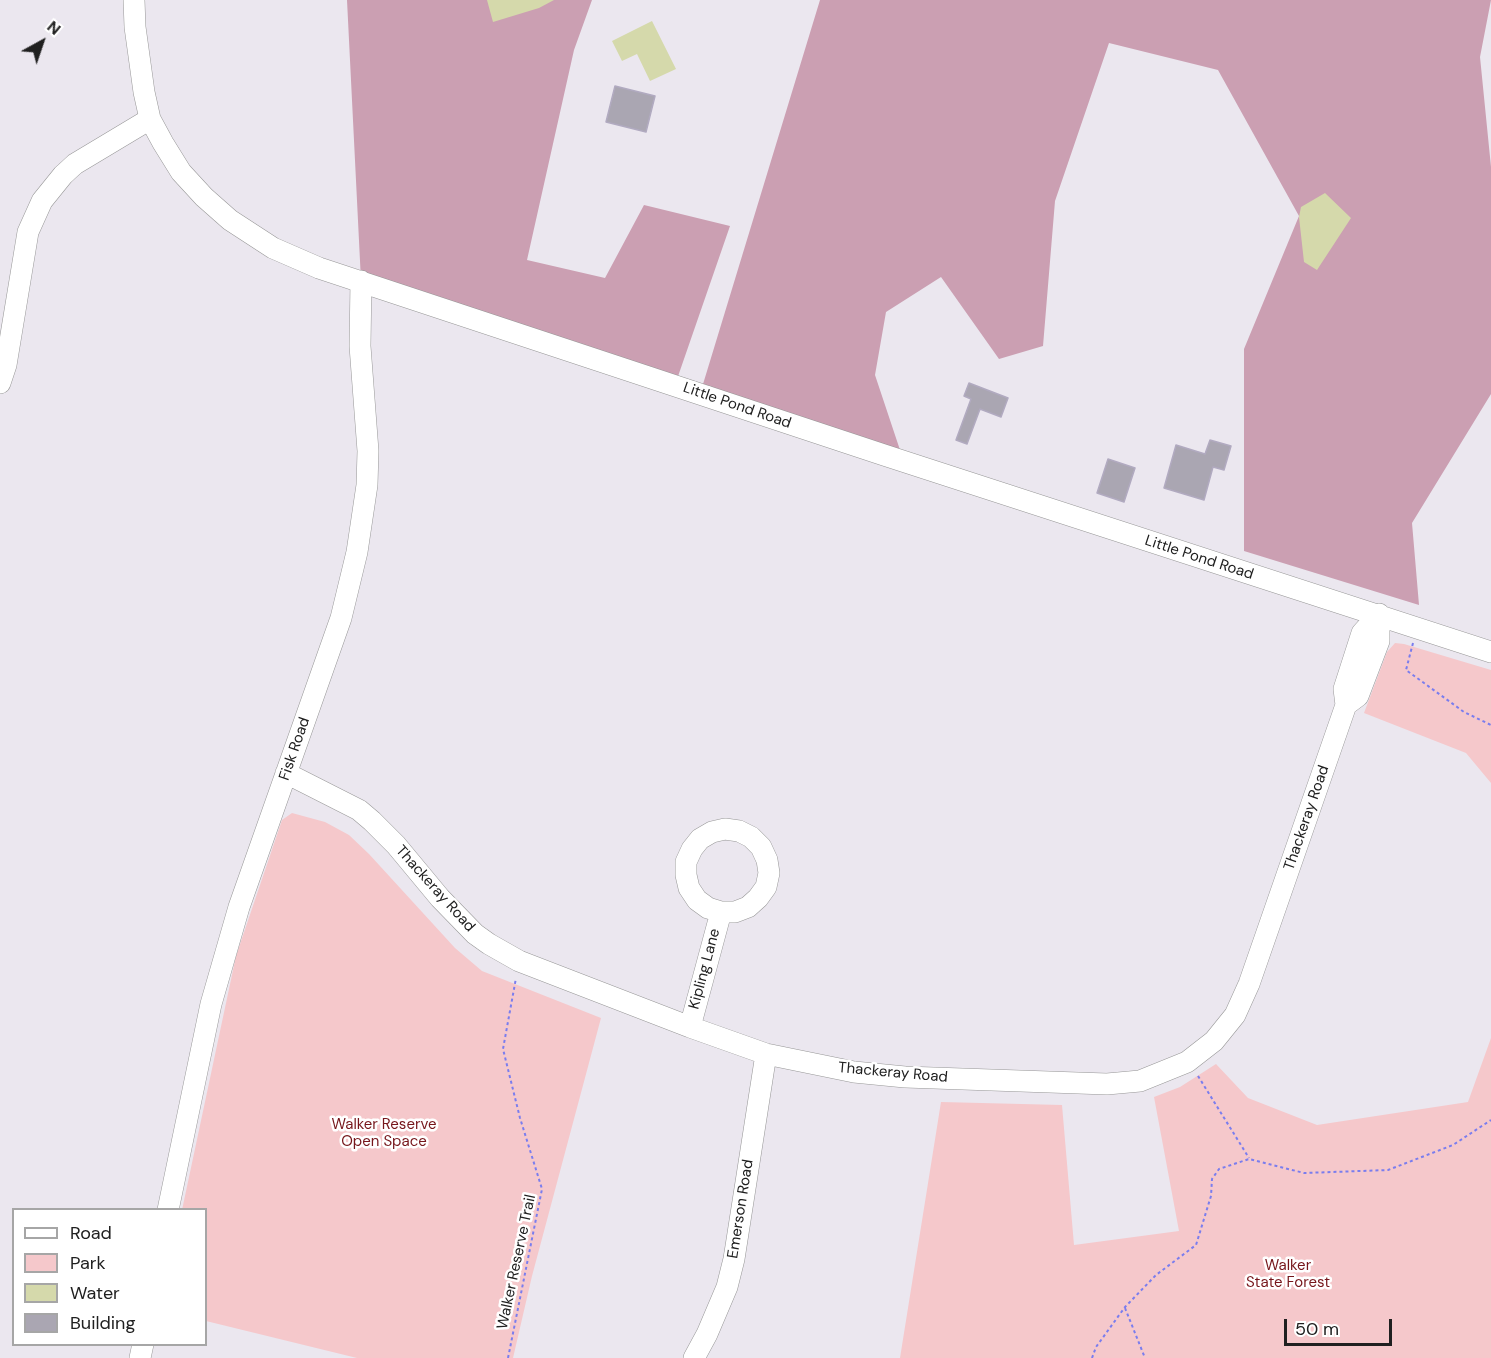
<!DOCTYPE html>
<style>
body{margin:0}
#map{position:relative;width:1491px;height:1358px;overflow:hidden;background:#ebe7ef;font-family:"DM Sans",sans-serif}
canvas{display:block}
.legend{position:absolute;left:12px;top:1208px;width:195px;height:138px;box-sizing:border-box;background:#fff;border:2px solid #a6a6a6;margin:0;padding:8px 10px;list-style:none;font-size:18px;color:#202020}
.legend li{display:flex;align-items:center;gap:12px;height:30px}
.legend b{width:30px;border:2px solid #a6a6a6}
.north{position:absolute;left:12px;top:12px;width:60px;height:60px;-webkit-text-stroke:4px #fff;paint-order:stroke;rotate:40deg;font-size:16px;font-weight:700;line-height:24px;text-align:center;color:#202020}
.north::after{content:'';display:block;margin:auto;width:21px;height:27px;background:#202020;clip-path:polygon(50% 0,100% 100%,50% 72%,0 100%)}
.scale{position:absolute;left:1284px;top:1319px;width:108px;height:27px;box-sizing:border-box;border:3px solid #202020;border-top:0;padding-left:8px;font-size:18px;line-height:21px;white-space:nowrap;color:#202020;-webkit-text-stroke:4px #fff;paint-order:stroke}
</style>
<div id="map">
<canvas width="1491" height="1358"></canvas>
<ul class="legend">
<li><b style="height:8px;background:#fff"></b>Road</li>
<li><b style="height:16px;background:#f5c8cb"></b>Park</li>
<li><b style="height:16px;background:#d5d9ab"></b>Water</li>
<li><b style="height:16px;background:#aaa6b2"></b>Building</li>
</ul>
<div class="north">N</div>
<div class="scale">50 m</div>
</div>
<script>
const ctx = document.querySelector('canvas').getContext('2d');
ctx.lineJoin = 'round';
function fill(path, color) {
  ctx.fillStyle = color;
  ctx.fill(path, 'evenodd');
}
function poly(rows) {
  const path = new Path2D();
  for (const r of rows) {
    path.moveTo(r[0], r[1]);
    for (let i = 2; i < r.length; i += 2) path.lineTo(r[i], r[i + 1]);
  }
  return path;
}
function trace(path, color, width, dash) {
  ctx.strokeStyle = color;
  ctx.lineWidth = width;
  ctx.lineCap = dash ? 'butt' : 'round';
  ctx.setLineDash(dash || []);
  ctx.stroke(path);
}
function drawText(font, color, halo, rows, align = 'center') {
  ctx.font = font + ' "DM Sans",sans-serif';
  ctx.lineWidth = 5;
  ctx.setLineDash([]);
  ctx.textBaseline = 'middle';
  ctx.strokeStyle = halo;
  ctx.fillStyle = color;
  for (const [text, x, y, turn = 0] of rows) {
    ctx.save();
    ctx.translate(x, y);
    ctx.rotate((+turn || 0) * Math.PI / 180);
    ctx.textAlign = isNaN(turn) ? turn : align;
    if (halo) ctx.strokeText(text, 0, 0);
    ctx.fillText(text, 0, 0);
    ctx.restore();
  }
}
const forest = poly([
 [347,0,592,0,574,50,527,260,605,278,644,205,730,226,675,385,361,281],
 [820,0,1491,0,1480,57,1491,167,1491,394,1412,523,1419,605,1244,551,1244,349,1299,216,1218,70,1109,43,1055,201,1043,346,999,359,941,277,886,312,875,375,904,462,700,394]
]);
const park = poly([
 [1395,643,1404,644,1491,670,1491,783,1466,753,1364,713,1387,652],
 [292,813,325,822,349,835,369,854,455,948,482,971,601,1018,532,1276,513,1358,357,1358,206,1321,206,1210,182,1210,236,956,282,820],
 [1491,1038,1491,1358,900,1358,941,1102,1062,1105,1074,1245,1179,1231,1154,1097,1180,1087,1216,1064,1248,1098,1317,1125,1468,1102]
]);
const water = poly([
 [487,0,554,0,539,8,493,22],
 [652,21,676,69,650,81,637,54,622,61,612,41],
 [1325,193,1351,218,1317,270,1304,262,1299,217,1301,207]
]);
const building = poly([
 [615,86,655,96,646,132,606,122,615,86],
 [969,383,1008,398,1001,417,980,409,967,444,956,440,971,399,964,396,969,383],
 [1210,440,1231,446,1224,470,1213,467,1204,500,1164,488,1176,445,1205,454,1210,440],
 [1108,459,1135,468,1124,502,1097,493,1108,459]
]);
const path = poly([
 [1413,643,1406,670,1464,712,1491,725],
 [1198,1076,1249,1158],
 [1125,1308,1145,1358],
 [508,1358,542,1189,520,1118,503,1049,516,978],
 [1092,1358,1096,1347,1125,1307,1156,1275,1196,1245,1211,1196,1212,1179,1219,1169,1249,1159,1304,1173,1388,1170,1453,1145,1491,1120]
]);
const minor = poly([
 [134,0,135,27,144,92,150,119,163,143,181,172,204,197,230,220,273,248,319,268,884,455,1491,652],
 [0,383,6,365,28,232,42,201,63,175,75,164,150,119],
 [1346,705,1358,696,1379,641,1379,614],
 [286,773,359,810,372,821,396,845,440,898,475,934,489,944,519,961,690,1027,766,1054,854,1072,905,1077,1107,1084,1140,1081,1187,1062,1214,1041,1235,1015,1249,984,1346,705,1344,689,1362,633,1379,614],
 [690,1027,721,912,735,912,748,907,758,898,766,887,769,873,767,860,761,847,751,837,739,831,725,829,712,832,700,839,692,849,686,862,686,875,689,888,697,900,708,908,721,912],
 [168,1210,211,1004,239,907,341,618,357,552,367,485,368,451,360,346,361,281],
 [140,1358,143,1344],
 [694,1358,707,1334,727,1287,734,1259,766,1054]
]);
const streetNames = [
 ["Little Pond Road",737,406,19],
 ["Little Pond Road",1199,558,18],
 ["Fisk Road",295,749,-71],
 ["Thackeray Road",1307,818,-71],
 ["Thackeray Road",435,889,48],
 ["Kipling Lane",705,969,-75],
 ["Thackeray Road",893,1073,5],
 ["Emerson Road",741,1209,-81],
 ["Walker Reserve Trail",517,1262,-78]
];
const parkNames = [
 ["Walker Reserve",384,1125],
 ["Open Space",384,1142],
 ["Walker",1288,1266],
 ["State Forest",1288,1283]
];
fill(forest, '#cb9fb2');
fill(park, '#f5c8cb');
fill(water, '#d5d9ab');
fill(building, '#aaa6b2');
trace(building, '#b1aac0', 1.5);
trace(minor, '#979797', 22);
trace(path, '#7a7dee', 2, [3, 3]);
trace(minor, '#fff', 21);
drawText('15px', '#202020', '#fff', streetNames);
drawText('15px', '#76161b', '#fff', parkNames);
</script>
